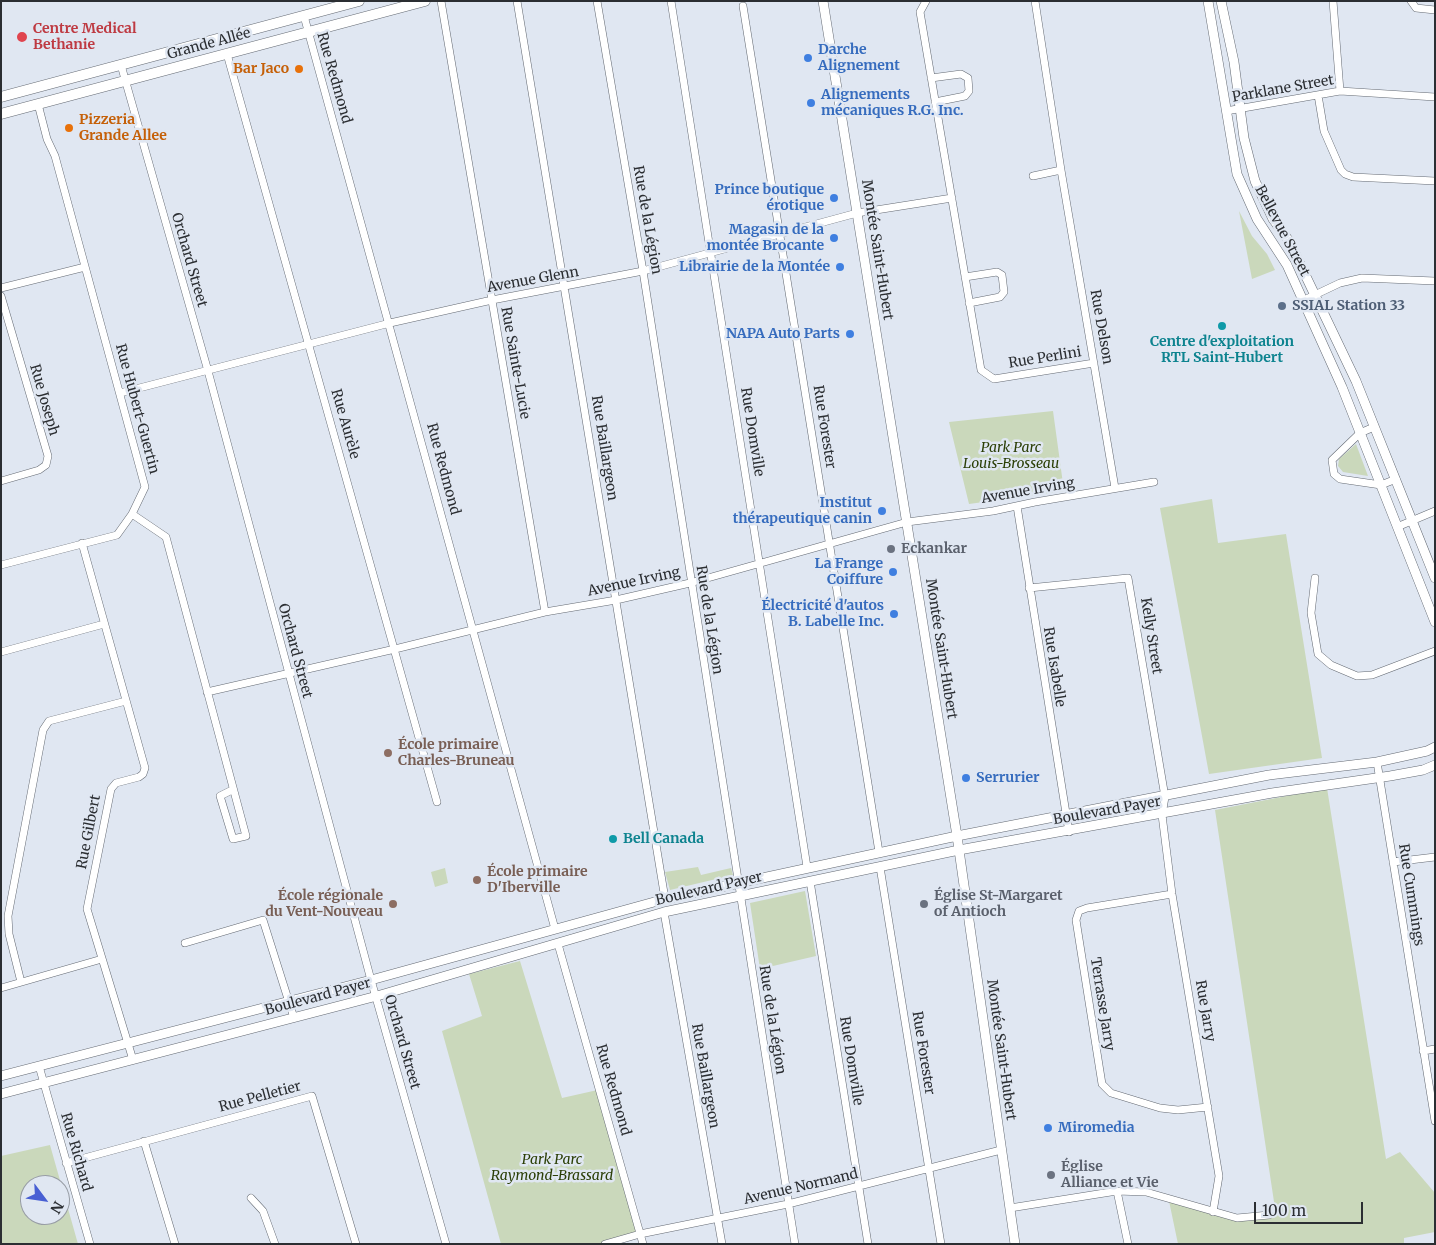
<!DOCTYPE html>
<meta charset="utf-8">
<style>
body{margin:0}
#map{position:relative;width:1436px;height:1245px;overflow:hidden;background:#e0e7f2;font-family:Merriweather,serif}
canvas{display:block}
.frame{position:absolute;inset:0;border:2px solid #2b2e32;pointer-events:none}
.north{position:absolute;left:20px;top:1175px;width:50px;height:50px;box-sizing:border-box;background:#e0e7f2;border:1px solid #989da5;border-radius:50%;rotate:121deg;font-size:14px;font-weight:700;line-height:20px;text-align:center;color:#2b2e32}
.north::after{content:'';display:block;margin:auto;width:18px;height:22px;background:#485fd3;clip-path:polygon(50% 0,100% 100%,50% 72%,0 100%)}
.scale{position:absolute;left:1254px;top:1202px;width:109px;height:22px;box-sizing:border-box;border:2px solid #2b2e32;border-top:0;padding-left:6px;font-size:15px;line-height:18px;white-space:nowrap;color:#2b2e32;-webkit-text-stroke:4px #e0e7f2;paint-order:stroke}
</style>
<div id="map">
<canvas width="1436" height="1245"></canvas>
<div class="frame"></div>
<div class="north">N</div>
<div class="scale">100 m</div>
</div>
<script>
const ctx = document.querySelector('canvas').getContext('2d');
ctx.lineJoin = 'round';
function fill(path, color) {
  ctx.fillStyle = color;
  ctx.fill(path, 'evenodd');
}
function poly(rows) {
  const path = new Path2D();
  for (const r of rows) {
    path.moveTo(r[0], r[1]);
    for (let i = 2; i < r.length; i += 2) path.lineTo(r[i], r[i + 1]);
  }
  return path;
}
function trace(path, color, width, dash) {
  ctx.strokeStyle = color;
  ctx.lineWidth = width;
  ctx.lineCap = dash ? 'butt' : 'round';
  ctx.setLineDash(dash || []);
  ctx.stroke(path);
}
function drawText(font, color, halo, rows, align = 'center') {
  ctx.font = font + ' Merriweather,serif';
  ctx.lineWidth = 5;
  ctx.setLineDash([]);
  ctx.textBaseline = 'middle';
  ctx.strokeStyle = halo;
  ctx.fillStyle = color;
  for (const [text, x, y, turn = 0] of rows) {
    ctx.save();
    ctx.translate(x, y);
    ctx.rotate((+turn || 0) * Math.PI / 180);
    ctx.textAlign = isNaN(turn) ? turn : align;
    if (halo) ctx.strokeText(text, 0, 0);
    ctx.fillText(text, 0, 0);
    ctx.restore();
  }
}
const green = poly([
 [1239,211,1252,236,1267,254,1275,270,1252,279],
 [1053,411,1064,491,969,504,949,422],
 [1356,444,1368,476,1343,472,1338,466,1339,459],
 [1212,499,1218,543,1286,534,1322,758,1209,774,1160,508],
 [1327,788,1386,1159,1400,1152,1435,1193,1435,1232,1404,1238,1404,1244,1178,1244,1169,1201,1256,1219,1276,1215,1215,810],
 [698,867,701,875,731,868,733,875,670,890,665,872],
 [445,868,448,883,435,887,431,872],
 [805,891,816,956,760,969,750,903],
 [520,961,562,1098,602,1089,642,1236,616,1244,501,1244,442,1031,482,1016,469,974],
 [50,1145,78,1244,1,1244,1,1156],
 [30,1185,60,1185,60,1215,30,1215]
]);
const minor = poly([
 [441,1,545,612],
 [517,1,665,899],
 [597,1,643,271,795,1244],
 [671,1,807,867],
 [926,1,920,12,981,370,994,379,1094,363],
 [1035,1,1061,170,1115,488],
 [1333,1,1340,91],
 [1411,1,1416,8,1435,10],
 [743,6,879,852],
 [304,16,555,929],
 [227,54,437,802],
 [121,65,208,371,371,980,446,1244],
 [931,78,961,74,968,78,969,91,965,96,935,102],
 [1318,95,1324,131,1341,170,1345,174,1353,177,1435,181],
 [1226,111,1340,91,1435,97],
 [1033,176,1061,170],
 [965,277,997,272,1002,275,1004,292,1000,297,969,303],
 [1,288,85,267],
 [1,296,48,456,46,465,39,470,1,481],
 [1302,301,1340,283,1362,278,1435,281],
 [120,393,390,323,492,300,643,271,857,213,952,198],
 [1374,427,1360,433,1332,460,1334,474,1340,479,1381,485,1396,479],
 [1017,506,1069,832],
 [132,514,166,537,246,836,233,839,220,796,232,790],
 [1397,527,1435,511],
 [82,543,145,768,143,774,139,777,116,783,111,789,87,909,133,1060],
 [1,565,117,535,132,514,145,487,55,156,47,139,38,104],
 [1315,578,1311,613,1318,654,1331,665,1357,676,1372,675,1435,651],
 [1029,588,1128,578,1165,797,1162,815,1172,894,1219,1176,1213,1212],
 [1,652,104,624],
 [207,692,395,649,545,612,616,600,690,583,907,522,993,511,1035,502,1154,482],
 [1377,762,1435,1121],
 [1393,862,1435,857],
 [880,867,941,1244],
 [810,881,868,1244],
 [1172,894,1087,908,1079,911,1076,920,1102,1084,1111,1093,1160,1108,1178,1110,1208,1107],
 [664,912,722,1244],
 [185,943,263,920,294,1018],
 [558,944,643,1244],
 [21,982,9,934,8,916,43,730,49,721,126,701],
 [1,988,102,959],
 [1423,1051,1435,1049],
 [39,1066,90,1244],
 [144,1141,175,1244],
 [66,1163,312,1096,356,1244],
 [1117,1191,1128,1244],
 [251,1198,263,1211,275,1244],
 [1010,1208,1117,1191,1146,1192,1237,1218,1269,1215],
 [605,1244,640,1234,788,1204,1001,1150]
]);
const tertiary = poly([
 [823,1,957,836,1015,1244],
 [1208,1,1237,174,1257,219,1287,265,1342,387,1435,622],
 [1221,1,1234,62,1244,138,1255,181,1273,219,1289,241,1356,381,1435,578],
 [1,1076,371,980,665,899,957,836,1269,775,1377,762,1427,751,1435,747],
 [1,1094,377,996,664,912,959,850,1272,793,1390,776,1423,770,1435,765]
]);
const secondary = poly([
 [1,97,359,1],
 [1,114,425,1]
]);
const markers = [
 [22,37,6,"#e0444e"],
 [808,58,5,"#3f7fe0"],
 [299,69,5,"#e8710a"],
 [811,103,5,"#3f7fe0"],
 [69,128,5,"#e8710a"],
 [834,198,5,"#3f7fe0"],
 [834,238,5,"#3f7fe0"],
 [840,267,5,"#3f7fe0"],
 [1282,306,5,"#5c6f8a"],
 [1222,326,5,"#0f9aa8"],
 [850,334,5,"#3f7fe0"],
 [882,511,5,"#3f7fe0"],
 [891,549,5,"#6b7280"],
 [893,572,5,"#3f7fe0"],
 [894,614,5,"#3f7fe0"],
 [388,753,5,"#8d6e63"],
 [966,778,5,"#3f7fe0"],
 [613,839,5,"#0f9aa8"],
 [477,880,5,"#8d6e63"],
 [393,904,5,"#8d6e63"],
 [924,904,5,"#6b7280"],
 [1048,1128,5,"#3f7fe0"],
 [1051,1175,5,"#6b7280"]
];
const healthNames = [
 ["Centre Medical",33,29],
 ["Bethanie",33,45]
];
const streetNames = [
 ["Grande Allée",209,44,-15],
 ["Rue Redmond",334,78,74],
 ["Parklane Street",1283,89,-10],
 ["Rue de la Légion",647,220,80],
 ["Bellevue Street",1282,231,62],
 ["Montée Saint-Hubert",877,250,81],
 ["Orchard Street",189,260,74],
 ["Avenue Glenn",533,280,-10],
 ["Rue Delson",1101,327,80],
 ["Rue Perlini",1045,358,-9],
 ["Rue Sainte-Lucie",515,363,80],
 ["Rue Joseph",44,400,74],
 ["Rue Hubert-Guertin",137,409,75],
 ["Rue Aurèle",345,424,74],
 ["Rue Forester",824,427,81],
 ["Rue Domville",752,432,81],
 ["Rue Baillargeon",604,448,81],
 ["Rue Redmond",443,469,75],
 ["Avenue Irving",1028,491,-10],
 ["Avenue Irving",634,582,-12],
 ["Rue de la Légion",709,620,81],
 ["Kelly Street",1151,636,81],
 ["Montée Saint-Hubert",941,649,81],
 ["Orchard Street",295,651,75],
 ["Rue Isabelle",1054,667,81],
 ["Boulevard Payer",1107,811,-10],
 ["Rue Gilbert",89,832,-79],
 ["Boulevard Payer",709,889,-13],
 ["Rue Cummings",1411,895,81],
 ["Boulevard Payer",318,997,-15],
 ["Terrasse Jarry",1102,1004,81],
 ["Rue Jarry",1205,1011,80],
 ["Rue de la Légion",772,1020,81],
 ["Orchard Street",402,1042,74],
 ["Montée Saint-Hubert",1001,1050,82],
 ["Rue Forester",923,1053,81],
 ["Rue Domville",851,1061,81],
 ["Rue Baillargeon",705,1076,80],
 ["Rue Redmond",613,1090,74],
 ["Rue Pelletier",260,1097,-15],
 ["Rue Richard",76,1152,74],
 ["Avenue Normand",801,1187,-13]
];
const shopNames = [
 ["Darche",818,50,"left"],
 ["Alignement",818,66,"left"],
 ["Alignements",821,95,"left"],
 ["mécaniques R.G. Inc.",821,111,"left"],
 ["Prince boutique",824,190],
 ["érotique",824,206],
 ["Magasin de la",824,230],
 ["montée Brocante",824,246],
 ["Librairie de la Montée",830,267],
 ["NAPA Auto Parts",840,334],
 ["Institut",872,503],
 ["thérapeutique canin",872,519],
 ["La Frange",883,564],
 ["Coiffure",883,580],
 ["Électricité d'autos",884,606],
 ["B. Labelle Inc.",884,622],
 ["Serrurier",976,778,"left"],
 ["Miromedia",1058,1128,"left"]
];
const foodNames = [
 ["Bar Jaco",289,69],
 ["Pizzeria",79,120,"left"],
 ["Grande Allee",79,136,"left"]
];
const serviceNames = [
 ["SSIAL Station 33",1292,306]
];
const cultureNames = [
 ["Centre d'exploitation",1222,342],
 ["RTL Saint-Hubert",1222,358],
 ["Bell Canada",623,839,"left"]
];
const parkNames = [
 ["Park Parc",1011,448],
 ["Louis-Brosseau",1011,464],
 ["Park Parc",552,1160],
 ["Raymond-Brassard",552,1176]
];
const worshipNames = [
 ["Eckankar",901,549],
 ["Église St-Margaret",934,896],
 ["of Antioch",934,912],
 ["Église",1061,1167],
 ["Alliance et Vie",1061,1183]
];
const educationNames = [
 ["École primaire",398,745],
 ["Charles-Bruneau",398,761],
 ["École primaire",487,872],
 ["D'Iberville",487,888],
 ["École régionale",383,896,"right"],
 ["du Vent-Nouveau",383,912,"right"]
];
fill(green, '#cad8bb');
trace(minor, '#646a73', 8);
trace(tertiary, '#646a73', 10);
trace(secondary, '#646a73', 11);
trace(minor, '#fff', 7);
trace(tertiary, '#fff', 9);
trace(secondary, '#fff', 10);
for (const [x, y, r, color] of markers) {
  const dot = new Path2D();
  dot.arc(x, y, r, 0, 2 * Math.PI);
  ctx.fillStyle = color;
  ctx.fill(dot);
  trace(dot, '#e0e7f2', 2);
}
drawText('bold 14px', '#be3a42', '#e0e7f2', healthNames, 'left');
drawText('14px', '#2b2e32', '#e0e7f2', streetNames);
drawText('bold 14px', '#366cbe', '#e0e7f2', shopNames, 'right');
drawText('bold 14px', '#c56008', '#e0e7f2', foodNames, 'right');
drawText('bold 14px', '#4e5e75', '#e0e7f2', serviceNames, 'left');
drawText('bold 14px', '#0d838f', '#e0e7f2', cultureNames);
drawText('italic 14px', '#2b3f06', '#e0e7f2', parkNames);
drawText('bold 14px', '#5b616d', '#e0e7f2', worshipNames, 'left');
drawText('bold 14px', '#785e54', '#e0e7f2', educationNames, 'left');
</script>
